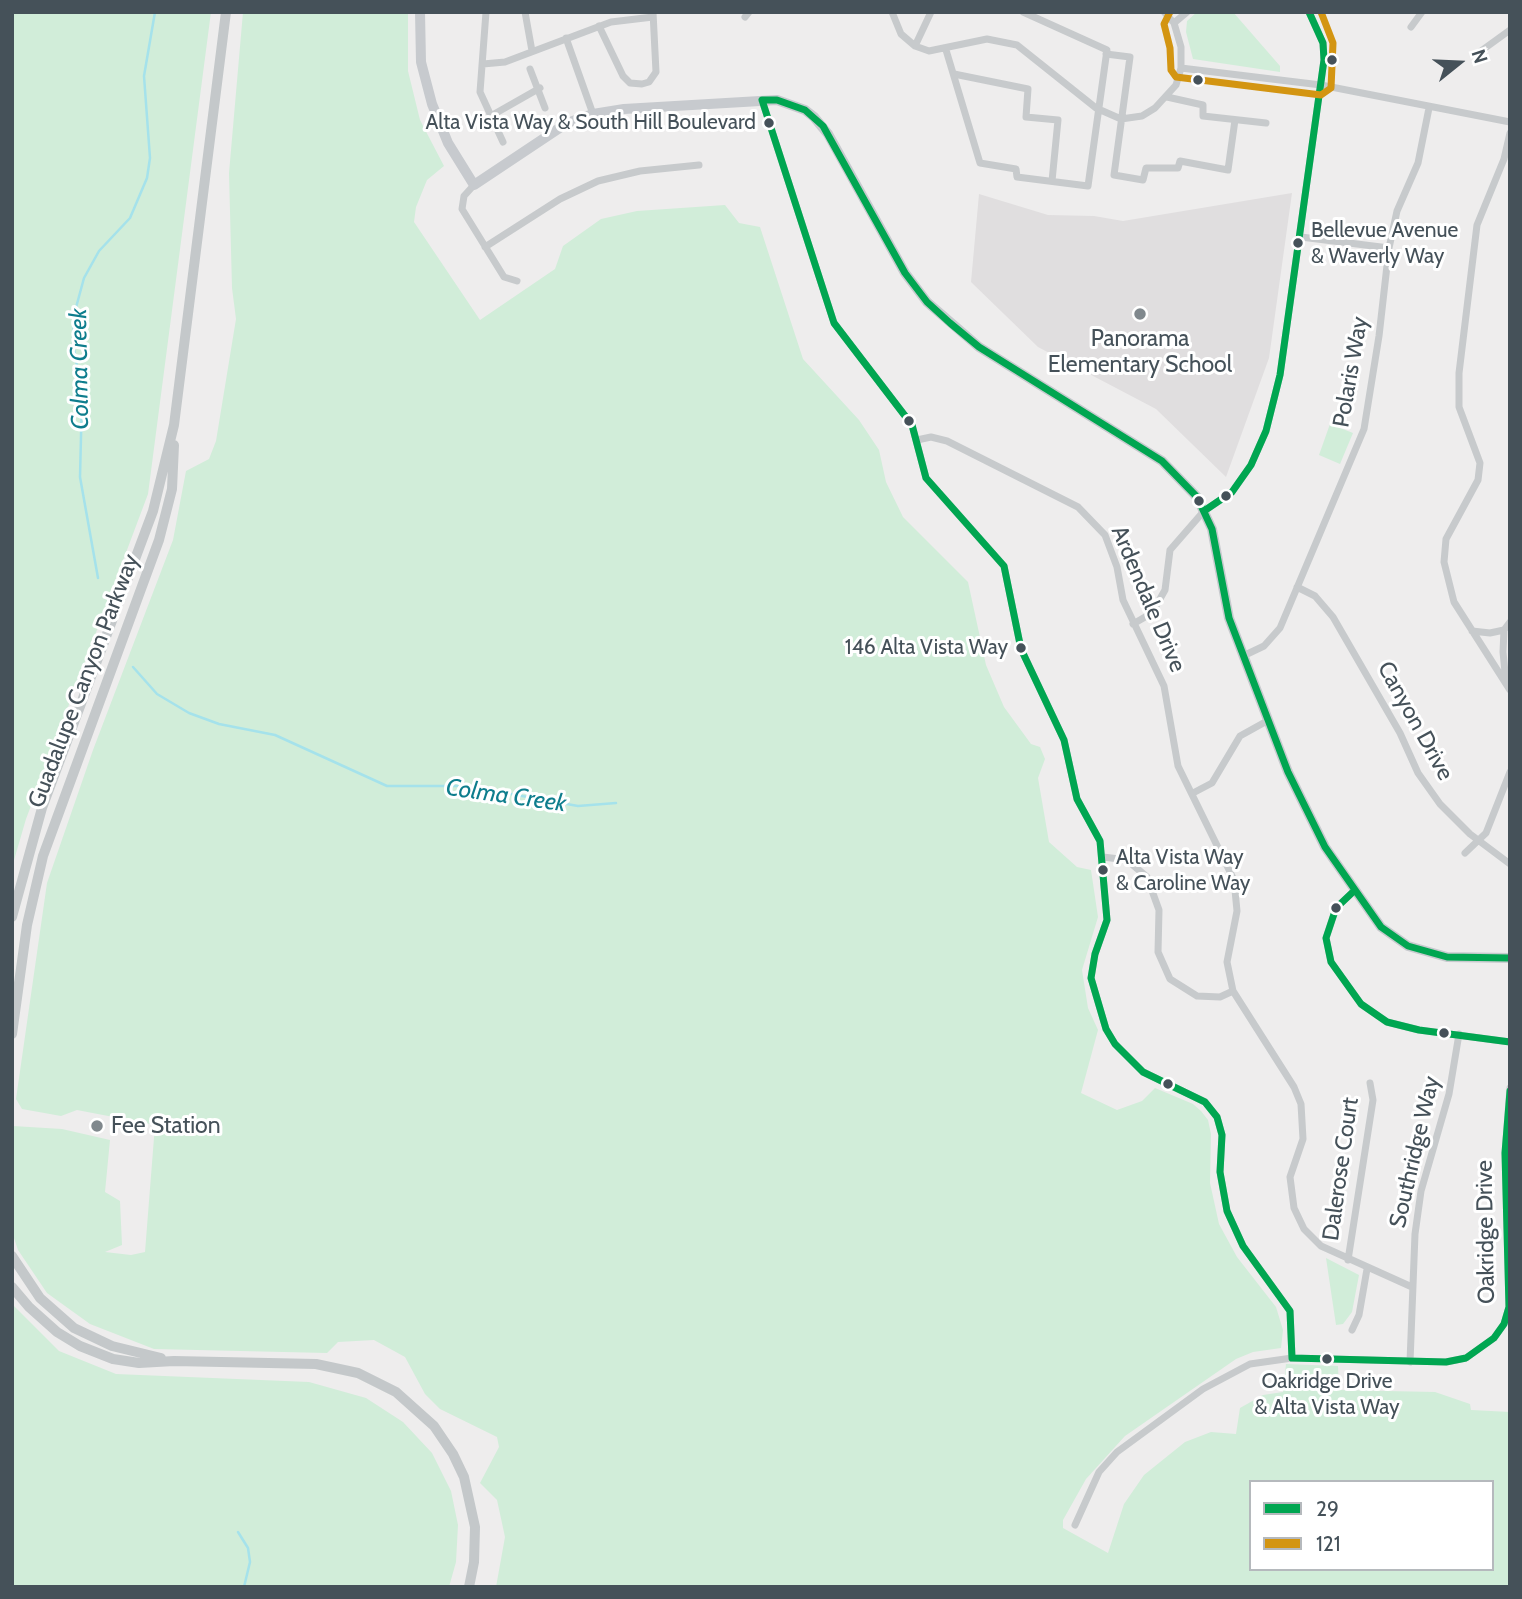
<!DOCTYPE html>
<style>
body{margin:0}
#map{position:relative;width:1522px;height:1599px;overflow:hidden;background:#eeeded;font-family:Cabin,sans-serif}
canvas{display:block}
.frame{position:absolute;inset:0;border:14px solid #455159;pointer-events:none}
.legend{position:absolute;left:1249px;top:1480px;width:245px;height:91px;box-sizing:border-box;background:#fff;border:2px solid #b5b9bd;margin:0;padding:9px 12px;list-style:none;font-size:21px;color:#455159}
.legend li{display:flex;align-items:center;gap:14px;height:35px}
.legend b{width:35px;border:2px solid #b5b9bd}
.north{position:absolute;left:1424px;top:28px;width:70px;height:70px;-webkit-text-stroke:5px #fff;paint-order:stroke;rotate:72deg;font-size:19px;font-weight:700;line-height:28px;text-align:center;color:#455159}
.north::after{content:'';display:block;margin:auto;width:24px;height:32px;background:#455159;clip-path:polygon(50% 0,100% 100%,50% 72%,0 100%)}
</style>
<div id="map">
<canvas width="1522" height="1599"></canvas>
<div class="frame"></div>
<ul class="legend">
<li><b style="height:9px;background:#00a651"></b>29</li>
<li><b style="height:9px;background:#d39512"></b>121</li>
</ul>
<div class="north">N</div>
</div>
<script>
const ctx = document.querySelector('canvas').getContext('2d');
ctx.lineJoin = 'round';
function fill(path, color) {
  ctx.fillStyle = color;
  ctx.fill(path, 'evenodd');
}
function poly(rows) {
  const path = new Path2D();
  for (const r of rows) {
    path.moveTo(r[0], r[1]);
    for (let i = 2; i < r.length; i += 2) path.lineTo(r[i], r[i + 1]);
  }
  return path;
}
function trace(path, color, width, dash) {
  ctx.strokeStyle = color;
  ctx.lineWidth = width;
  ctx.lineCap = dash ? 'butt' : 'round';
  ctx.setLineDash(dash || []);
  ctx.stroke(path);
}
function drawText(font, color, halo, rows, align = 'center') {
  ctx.font = font + ' Cabin,sans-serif';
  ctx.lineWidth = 6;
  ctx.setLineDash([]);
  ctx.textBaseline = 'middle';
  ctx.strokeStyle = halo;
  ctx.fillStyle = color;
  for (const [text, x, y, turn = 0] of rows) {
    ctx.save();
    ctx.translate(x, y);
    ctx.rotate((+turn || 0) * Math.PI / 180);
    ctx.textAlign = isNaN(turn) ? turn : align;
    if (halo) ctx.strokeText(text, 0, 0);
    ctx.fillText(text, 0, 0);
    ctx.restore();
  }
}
const education = poly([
 [1292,193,1269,358,1226,477,1156,409,1038,347,971,282,979,194,1048,215,1094,216,1123,221]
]);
const green = poly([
 [12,12,211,12,148,494,26,819,12,867],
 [243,12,408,12,408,71,420,120,444,166,427,180,416,207,414,222,480,320,555,269,563,246,601,219,637,211,725,205,739,223,760,227,803,359,859,420,879,450,886,482,903,517,968,582,986,665,1004,707,1031,744,1040,747,1045,759,1038,778,1049,842,1077,867,1091,870,1098,917,1082,970,1088,1008,1098,1030,1081,1093,1117,1110,1142,1101,1155,1088,1193,1104,1201,1111,1208,1120,1211,1134,1210,1183,1219,1224,1237,1257,1276,1307,1283,1330,1281,1348,1253,1352,1236,1359,1125,1436,1086,1479,1063,1520,1063,1528,1108,1553,1124,1504,1144,1475,1185,1442,1211,1432,1236,1434,1240,1408,1263,1395,1283,1392,1286,1364,1338,1366,1339,1390,1435,1392,1470,1404,1471,1410,1510,1412,1510,1587,496,1587,505,1537,497,1500,480,1483,499,1447,497,1437,440,1409,425,1394,405,1357,374,1340,338,1342,327,1353,154,1349,90,1324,47,1293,18,1250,12,1232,13,1126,62,1129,110,1140,105,1192,120,1201,122,1245,105,1252,131,1255,145,1252,155,1125,77,1110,61,1116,22,1109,16,1099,47,883,93,750,173,540,186,471,209,459,216,441,236,319,232,288,229,173],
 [1251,1482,1492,1482,1492,1569,1251,1569],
 [1197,12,1233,12,1280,66,1280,72,1193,59,1186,32,1187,21],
 [1330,424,1353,433,1340,464,1319,455],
 [1326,1258,1359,1275,1352,1312,1343,1324,1336,1325],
 [12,1304,59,1351,116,1374,309,1382,366,1398,403,1422,432,1453,451,1491,458,1525,456,1562,449,1587,12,1587]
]);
const stream = poly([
 [98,578,80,477,82,396,73,343,74,315,84,278,99,251,130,218,147,178,150,158,144,76,155,12],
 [133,667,157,694,189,713,219,724,275,735,387,786,466,786,578,806,616,803],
 [238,1532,248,1548,250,1562,244,1587]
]);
const street = poly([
 [486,12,480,92,503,142],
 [525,12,532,51],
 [892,12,901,34,915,46,929,51,987,39,1017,45,1096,108,1121,119,1142,116,1155,108,1176,85,1181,68,1181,47,1174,23,1164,12],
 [745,17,749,12],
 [1174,23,1187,12],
 [599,26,623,76,630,83,642,84,649,82,656,72,653,12],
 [1411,27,1422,12],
 [566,38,593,114],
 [915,46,931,12],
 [946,50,980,163,1016,169,1017,177,1088,186,1107,50,1023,12],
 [1481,51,1510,30],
 [1106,54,1130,57,1114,175,1143,180,1146,168,1178,168,1180,161,1228,170,1235,120],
 [483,64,505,62,611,22,653,17],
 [1181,68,1321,85,1510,122],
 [530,69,545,108],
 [954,74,1028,89,1026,117,1058,120,1052,181],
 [1167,97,1203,105,1203,116,1266,123],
 [762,100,834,323,912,425,926,478,1004,566,1021,649,1064,740,1077,799,1100,841,1107,920,1095,954,1091,978,1106,1029,1115,1044,1143,1072,1205,1102,1217,1117,1222,1135,1220,1172,1227,1211,1243,1246,1290,1311,1292,1358],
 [489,117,540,88],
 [1510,133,1504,159,1477,225,1459,373,1459,407,1480,463,1478,480,1446,539,1444,562,1454,602,1510,690],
 [474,185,464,196,462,209,504,277,517,281],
 [1301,237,1389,248],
 [485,247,560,199,598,181,640,171,699,165],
 [917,440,931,437,947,441,1078,507,1105,535,1117,567,1123,600,1164,686,1178,766,1234,880,1237,911,1227,962,1233,991,1294,1087,1301,1104,1303,1139,1290,1177,1294,1208,1304,1229,1321,1246,1412,1287],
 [1297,587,1315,596,1333,617,1400,733,1418,773,1440,804,1470,834,1510,864],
 [1133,624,1152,613,1165,590,1170,550,1204,511,1232,492,1251,465,1266,431,1280,375,1324,60,1323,43,1309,12],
 [1472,631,1490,633,1504,630],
 [1243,656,1264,646,1280,628,1364,429,1379,336,1389,248,1397,211,1418,163,1429,108],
 [1506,682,1503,652,1504,630,1510,622],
 [1193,793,1212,783,1240,736,1267,721],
 [1465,853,1486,833,1510,772],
 [1103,857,1127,860,1147,877,1159,910,1158,952,1170,979,1197,996,1220,997,1233,991],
 [1355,890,1336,908,1326,938,1331,962,1361,1004,1387,1022,1419,1030,1510,1042],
 [1348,1260,1373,1100,1370,1083],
 [1352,1330,1359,1315,1367,1269],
 [1410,1362,1415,1234,1421,1191,1449,1094,1459,1034],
 [1075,1525,1099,1472,1117,1452,1203,1389,1250,1364,1292,1358,1446,1362,1466,1358,1494,1338,1504,1324,1509,1307,1505,1153,1510,1088]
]);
const secondary = poly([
 [420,12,421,62,432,104,448,143,474,185,567,123,593,114,624,109,777,100,805,110,814,117,828,134,905,273,927,302,979,347,1162,461,1197,497,1212,529,1229,618,1288,772,1325,847,1381,927,1408,946,1447,957,1510,958]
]);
const primary = poly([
 [12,917,42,808,153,511,174,425,226,12],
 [12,1034,27,925,43,856,159,540,172,489,174,445],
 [12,1256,40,1298,74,1328,112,1346,161,1358],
 [12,1287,29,1307,57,1332,80,1346,113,1359,139,1363,174,1361,316,1364,358,1373,396,1392,434,1426,453,1454,464,1477,475,1527,474,1562,469,1587]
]);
const bus1 = poly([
 [762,100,834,323,912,425,926,478,1004,566,1021,649,1064,740,1077,799,1100,841,1107,920,1095,954,1091,978,1106,1029,1115,1044,1143,1072,1205,1102,1217,1117,1222,1135,1220,1172,1227,1211,1243,1246,1290,1311,1292,1358],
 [762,100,777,100,805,110,823,126,905,273,927,302,950,323,979,347,1162,461,1197,497,1212,529,1229,618,1288,772,1325,847,1381,927,1408,946,1447,957,1510,958],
 [1204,511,1232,492,1251,465,1266,431,1280,375,1324,60,1323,43,1309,12],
 [1355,890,1336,908,1326,938,1331,962,1361,1004,1387,1022,1419,1030,1510,1042],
 [1292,1358,1446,1362,1466,1358,1494,1338,1504,1324,1509,1307,1505,1153,1510,1091]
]);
const bus2 = poly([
 [1170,12,1164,24,1170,48,1171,70,1176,77,1321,95,1331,88,1333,43,1321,12]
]);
const markers = [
 [1332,60,6,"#455159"],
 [1198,80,6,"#455159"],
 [769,123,6,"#455159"],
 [1298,243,6,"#455159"],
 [1140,314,7,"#80888d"],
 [909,421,6,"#455159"],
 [1226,496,6,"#455159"],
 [1199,501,6,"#455159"],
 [1021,648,6,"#455159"],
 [1103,870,6,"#455159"],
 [1336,908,6,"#455159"],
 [1444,1033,6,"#455159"],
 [1168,1084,6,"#455159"],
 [97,1126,7,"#80888d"],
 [1327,1359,6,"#455159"]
];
const busNames = [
 ["Alta Vista Way & South Hill Boulevard",756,123],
 ["Bellevue Avenue",1311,231,"left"],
 ["& Waverly Way",1311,257,"left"],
 ["146 Alta Vista Way",1008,648],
 ["Alta Vista Way",1116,858,"left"],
 ["& Caroline Way",1116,884,"left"],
 ["Oakridge Drive",1327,1382,"center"],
 ["& Alta Vista Way",1327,1408,"center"]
];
const poiNames = [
 ["Panorama",1140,339],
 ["Elementary School",1140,365],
 ["Fee Station",111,1126,"left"]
];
const streetNames = [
 ["Polaris Way",1351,372,-80],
 ["Ardendale Drive",1148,599,67],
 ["Guadalupe Canyon Parkway",84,681,-69],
 ["Canyon Drive",1415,721,61],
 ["Southridge Way",1415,1152,-77],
 ["Dalerose Court",1341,1169,-82],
 ["Oakridge Drive",1486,1232,-91]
];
const waterNames = [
 ["Colma Creek",80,369,-91],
 ["Colma Creek",506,796,8]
];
fill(education, '#e0dedf');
fill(green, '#d1edd9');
trace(stream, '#a5e2eb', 2.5);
trace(street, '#c7cacc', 7);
trace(secondary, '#c7cace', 10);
trace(primary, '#c4c8ca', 10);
trace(bus1, '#00a651', 7);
trace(bus2, '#d39512', 7);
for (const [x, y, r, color] of markers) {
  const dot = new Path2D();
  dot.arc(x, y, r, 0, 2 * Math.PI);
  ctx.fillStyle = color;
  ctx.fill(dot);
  trace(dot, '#fff', 2.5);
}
drawText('21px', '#455159', '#fff', busNames, 'right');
drawText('23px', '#455159', '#fff', poiNames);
drawText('23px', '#455159', '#fff', streetNames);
drawText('italic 24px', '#0e7d8d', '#fff', waterNames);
</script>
